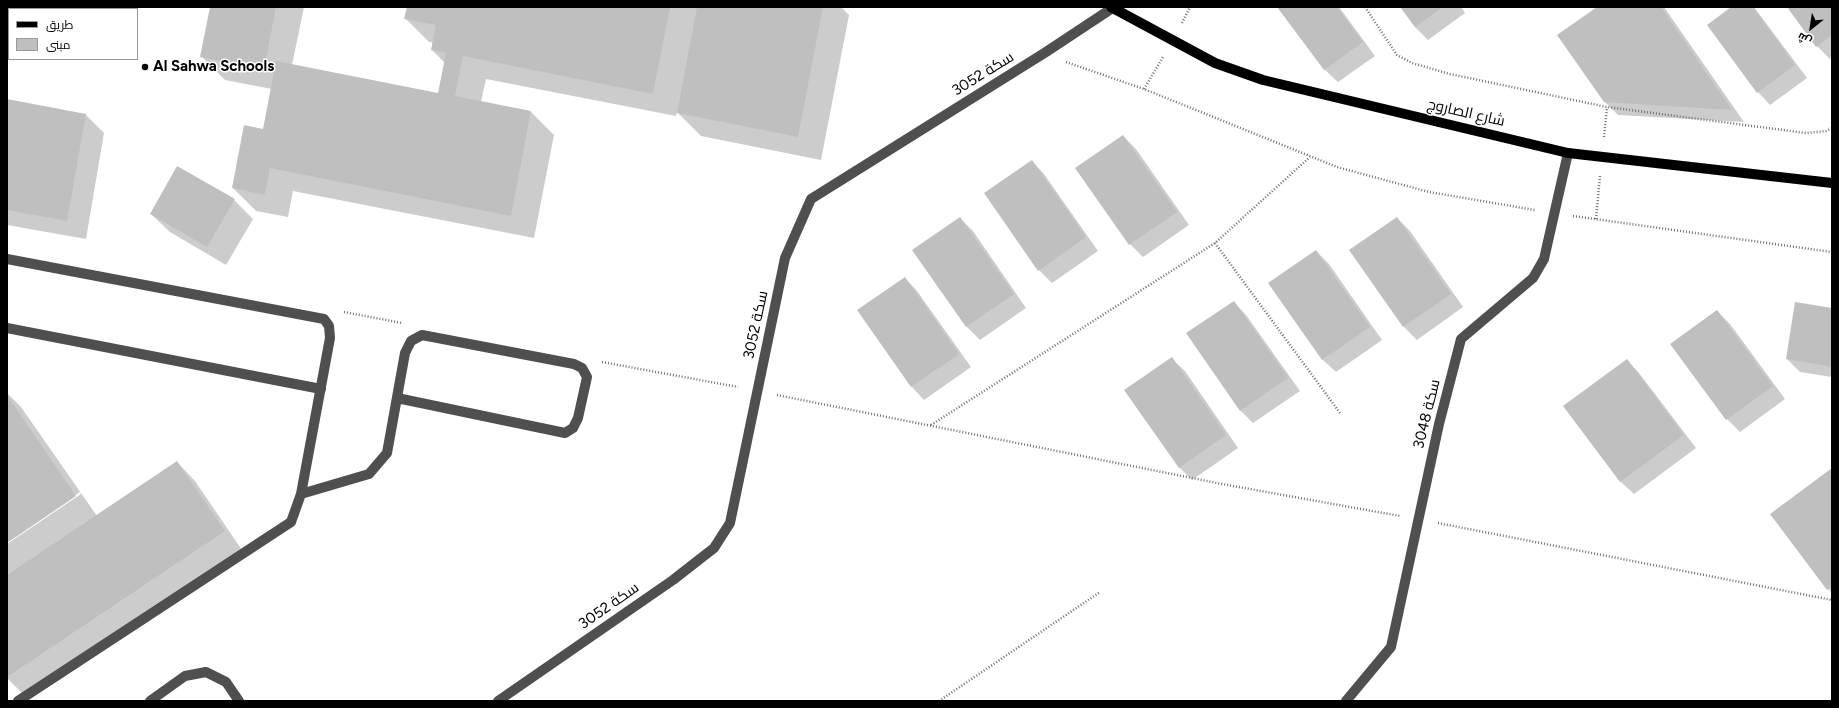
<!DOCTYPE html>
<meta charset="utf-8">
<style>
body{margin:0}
#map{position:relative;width:1839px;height:708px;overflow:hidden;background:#fff;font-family:Figtree,Cairo,sans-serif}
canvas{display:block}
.frame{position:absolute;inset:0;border:8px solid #000;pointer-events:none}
.legend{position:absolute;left:8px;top:8px;width:130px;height:52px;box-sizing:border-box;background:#fff;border:1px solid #999;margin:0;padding:5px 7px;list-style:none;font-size:12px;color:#000}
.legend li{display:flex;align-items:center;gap:8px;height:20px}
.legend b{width:20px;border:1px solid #999}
.north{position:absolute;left:1791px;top:8px;width:40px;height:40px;-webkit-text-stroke:3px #fff;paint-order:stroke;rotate:210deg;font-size:11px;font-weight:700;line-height:16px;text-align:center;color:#000}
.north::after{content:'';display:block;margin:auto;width:14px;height:18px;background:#000;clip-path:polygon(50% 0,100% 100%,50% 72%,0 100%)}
</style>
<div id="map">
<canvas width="1839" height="708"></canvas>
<div class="frame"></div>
<ul class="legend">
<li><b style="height:5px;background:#000"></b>طريق</li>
<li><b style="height:11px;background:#bfbfbf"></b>مبنى</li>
</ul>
<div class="north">ش</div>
</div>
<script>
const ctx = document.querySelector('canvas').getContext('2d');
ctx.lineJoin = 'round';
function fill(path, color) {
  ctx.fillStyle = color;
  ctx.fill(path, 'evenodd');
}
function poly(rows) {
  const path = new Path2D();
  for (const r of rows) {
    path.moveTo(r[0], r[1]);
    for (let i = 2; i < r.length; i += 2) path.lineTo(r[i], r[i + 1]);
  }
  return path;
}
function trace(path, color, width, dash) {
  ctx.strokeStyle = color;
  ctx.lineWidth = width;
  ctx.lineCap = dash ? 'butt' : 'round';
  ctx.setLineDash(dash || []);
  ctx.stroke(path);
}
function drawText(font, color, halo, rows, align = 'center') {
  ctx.font = font + ' Figtree,Cairo,sans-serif';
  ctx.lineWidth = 3;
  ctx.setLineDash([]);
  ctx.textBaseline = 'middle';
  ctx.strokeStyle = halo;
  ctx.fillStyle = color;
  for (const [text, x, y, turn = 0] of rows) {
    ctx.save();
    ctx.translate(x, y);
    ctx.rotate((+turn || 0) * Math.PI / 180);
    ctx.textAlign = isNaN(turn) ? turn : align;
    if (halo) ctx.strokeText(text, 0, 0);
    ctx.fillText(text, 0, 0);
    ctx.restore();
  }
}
const shadow = poly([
 [211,7,304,7,292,65,439,94,445,63,432,50,434,43,429,42,405,18,408,7,841,7,849,15,821,160,701,136,677,112,676,116,486,79,481,102,531,112,554,135,534,238,293,191,288,217,256,211,233,188,264,130,272,89,225,80,201,56],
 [1279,7,1339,7,1375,56,1338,82,1325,70],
 [1401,7,1461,7,1465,13,1428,40,1415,27],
 [1599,7,1664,7,1744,122,1618,115,1605,102],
 [1733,7,1754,7,1807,78,1770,105,1758,92],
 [1788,7,1832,7,1832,57,1830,59,1817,46],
 [7,101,86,115,104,133,86,239,7,225],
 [1123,136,1136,149,1189,225,1143,257,1130,244],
 [1032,161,1044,174,1098,251,1052,283,1039,270],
 [178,167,234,200,253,219,226,265,170,232,151,214],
 [960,218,973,231,1026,308,980,340,967,327,913,250],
 [1397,218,1410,231,1463,307,1417,340,1404,327,1350,250],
 [1316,251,1329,264,1382,340,1336,372,1323,360,1269,283],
 [905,278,917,291,971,367,924,400,912,387,858,310],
 [1234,302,1246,315,1300,391,1253,423,1241,411],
 [1832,309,1832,377,1800,372,1787,359],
 [1717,311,1730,324,1785,399,1740,432,1727,419],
 [1172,359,1185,371,1238,448,1192,480,1179,467],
 [1627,360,1639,373,1696,448,1634,494,1621,482,1564,406],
 [7,393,21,407,97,516,177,462,195,481,242,550,25,696,7,678,7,544,81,494,80,492,7,542],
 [1832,469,1832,593,1828,589]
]);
const building = poly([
 [210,7,276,7,264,70,200,57],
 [407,7,670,7,653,94,463,56,455,96,531,111,511,216,270,168,265,195,232,188,244,125,263,129,276,61,438,93,446,53,431,50,436,25,404,19],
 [697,7,823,7,798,137,677,113],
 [1277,7,1337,7,1363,42,1324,70],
 [1400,7,1443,7,1415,27],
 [1597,7,1661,7,1732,110,1604,102,1557,35],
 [1731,7,1753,7,1795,65,1757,93,1707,25],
 [1787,7,1832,7,1832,35,1816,47],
 [7,99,86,114,67,221,7,210],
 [1123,135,1177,212,1129,245,1075,168],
 [1032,160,1086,237,1038,271,984,193],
 [177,166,235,199,207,247,150,214],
 [960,217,1014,294,966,327,912,250],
 [1397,217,1451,294,1403,327,1349,250],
 [1316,250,1370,327,1322,360,1268,283],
 [905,277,959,354,911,387,857,310],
 [1234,301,1288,378,1240,411,1186,333],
 [1795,302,1832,308,1832,367,1786,359],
 [1717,310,1773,386,1726,420,1670,344],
 [1172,357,1226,435,1179,468,1124,390],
 [1627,359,1684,435,1620,482,1563,406],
 [7,395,76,496,7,543],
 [177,461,225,531,7,677,7,575],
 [1832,468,1832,586,1827,590,1770,514]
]);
const path = poly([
 [1365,7,1397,55,1412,63,1450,74,1607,107,1806,133,1826,131,1832,128],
 [1182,23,1190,7],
 [1066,62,1144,89,1337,167,1429,192,1535,210],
 [1144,89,1163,57],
 [1604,137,1607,107],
 [1573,216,1832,252],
 [1596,219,1600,176],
 [1215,243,1340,413],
 [344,312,402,323],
 [602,362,738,387],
 [777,395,1222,484,1400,516],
 [931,425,1215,243,1310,157],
 [1438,523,1832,600],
 [939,701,1100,592]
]);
const minor = poly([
 [7,259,324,319,329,326,330,338,301,494,291,522,18,701],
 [7,328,321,389],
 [301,494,369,474,387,453,405,353,411,341,422,335,574,364,582,368,587,377,578,418,573,428,565,433,397,398],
 [150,701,185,676,206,672,226,682,239,701],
 [498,701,673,580,714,548,730,523,785,258,811,199,1046,52,1114,7],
 [1346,701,1391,647,1439,424,1461,339,1533,278,1544,259,1568,153]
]);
const major = poly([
 [1111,7,1215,63,1263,80,1568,153,1832,183]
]);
const markers = [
 [145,67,4,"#000"]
];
const poiNames = [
 ["Al Sahwa Schools",153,67]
];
const streetNames = [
 ["سكة 3052",983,74,-32],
 ["شارع الصاروج",1466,113,13],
 ["سكة 3052",756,325,-78],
 ["سكة 3048",1427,414,-76],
 ["سكة 3052",609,606,-35]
];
fill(shadow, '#0003');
fill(building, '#bfbfbf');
trace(path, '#717171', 2.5, [1, 2]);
trace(minor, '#4f4f4f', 10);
trace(major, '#000', 10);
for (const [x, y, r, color] of markers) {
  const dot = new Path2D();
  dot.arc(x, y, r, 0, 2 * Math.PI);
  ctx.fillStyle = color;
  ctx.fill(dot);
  trace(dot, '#fff', 1.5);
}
drawText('bold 15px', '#000', '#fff', poiNames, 'left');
drawText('15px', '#000', '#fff', streetNames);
</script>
